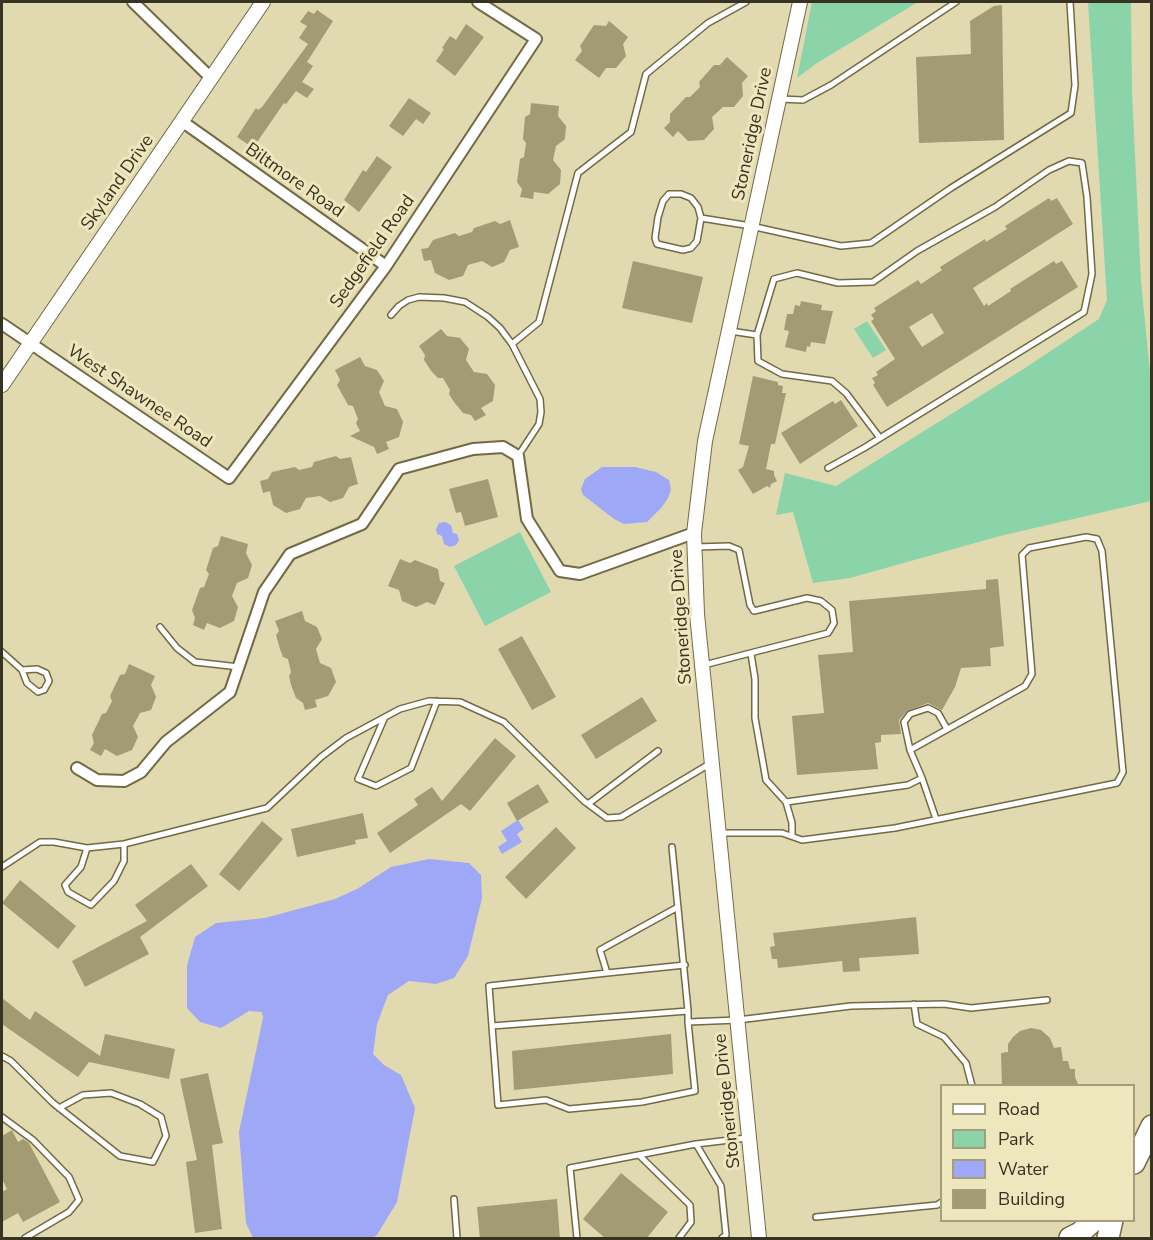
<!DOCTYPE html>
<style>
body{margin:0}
#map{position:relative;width:1153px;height:1240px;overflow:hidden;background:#e1d9b0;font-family:"Nunito Sans",sans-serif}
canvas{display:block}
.frame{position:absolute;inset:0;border:3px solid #363323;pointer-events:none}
.legend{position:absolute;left:940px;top:1084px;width:195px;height:138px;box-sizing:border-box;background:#eee6bd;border:2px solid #a49e7f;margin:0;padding:8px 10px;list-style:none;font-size:18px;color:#363323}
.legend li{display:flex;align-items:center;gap:12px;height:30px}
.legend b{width:30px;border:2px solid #a49e7f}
</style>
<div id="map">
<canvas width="1153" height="1240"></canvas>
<div class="frame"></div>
<ul class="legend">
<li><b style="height:8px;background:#fff"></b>Road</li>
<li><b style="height:16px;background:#8bd4aa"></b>Park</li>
<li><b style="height:16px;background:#9fa8f7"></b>Water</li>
<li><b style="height:16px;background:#a39b74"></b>Building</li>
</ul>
</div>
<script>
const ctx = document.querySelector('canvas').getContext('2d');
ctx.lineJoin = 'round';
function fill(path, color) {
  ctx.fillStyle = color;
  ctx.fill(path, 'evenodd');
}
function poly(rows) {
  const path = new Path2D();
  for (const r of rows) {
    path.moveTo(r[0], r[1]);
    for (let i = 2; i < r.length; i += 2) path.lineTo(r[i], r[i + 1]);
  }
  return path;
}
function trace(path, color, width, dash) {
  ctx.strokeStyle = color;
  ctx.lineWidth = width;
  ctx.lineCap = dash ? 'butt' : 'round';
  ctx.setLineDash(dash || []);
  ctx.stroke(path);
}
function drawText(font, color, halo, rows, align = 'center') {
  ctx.font = font + ' "Nunito Sans",sans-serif';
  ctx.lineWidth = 6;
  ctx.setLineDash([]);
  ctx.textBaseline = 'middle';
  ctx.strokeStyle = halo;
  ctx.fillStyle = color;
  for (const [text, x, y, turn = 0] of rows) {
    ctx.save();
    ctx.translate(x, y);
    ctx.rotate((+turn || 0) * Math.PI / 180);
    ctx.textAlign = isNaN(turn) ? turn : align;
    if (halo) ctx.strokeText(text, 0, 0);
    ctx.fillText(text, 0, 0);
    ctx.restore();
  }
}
const green = poly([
 [812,2,918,2,817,63,797,78],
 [1088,2,1131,2,1132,92,1141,281,1152,393,1151,501,1000,536,850,578,813,583,793,512,776,515,785,473,836,486,1025,368,1099,319,1107,300],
 [867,321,886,350,873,358,854,329],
 [520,532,551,592,485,626,454,566]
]);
const water = poly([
 [602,467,635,467,656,472,669,480,671,490,668,498,662,507,647,522,624,524,614,519,583,495,581,489,585,479],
 [445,522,451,525,453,533,457,534,459,540,456,545,450,547,444,544,442,536,437,534,436,529,439,523],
 [518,820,524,829,517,834,522,842,502,854,498,847,507,841,501,831],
 [429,859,469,863,481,875,482,898,468,956,454,978,436,984,409,981,388,995,377,1024,373,1054,384,1065,401,1075,415,1108,397,1202,377,1235,372,1238,253,1238,246,1223,239,1132,263,1018,262,1012,249,1011,221,1028,200,1022,187,1008,187,966,195,937,216,923,265,918,335,899,357,889,391,867]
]);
const building = poly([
 [1002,5,1004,140,919,143,916,57,971,54,970,21,994,6],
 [317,10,333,21,307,62,313,66,302,82,314,89,307,98,296,91,286,104,284,103,253,148,237,137,256,108,258,110,262,107,308,44,299,38,307,26,300,22,308,11,314,14],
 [609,21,628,37,623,44,626,56,616,68,606,68,599,78,575,60,582,51,580,46,594,25,606,26],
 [466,24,484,37,455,76,436,61,444,49,442,48,450,36,456,40],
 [727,57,748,76,742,83,743,96,734,107,723,107,712,117,714,129,704,140,688,141,678,131,673,137,664,128,670,122,670,114,686,97,690,97,700,87,699,82,714,65,720,65],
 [409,98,431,113,423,124,416,119,403,136,389,126],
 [531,103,559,106,558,116,566,126,565,139,556,146,553,160,561,170,560,184,548,194,534,192,533,199,520,197,522,189,517,182,520,159,524,157,526,143,523,139,525,117,530,114],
 [377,156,392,167,359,212,344,200,363,170,366,172],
 [1049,198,1051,201,1057,198,1073,224,973,288,984,306,987,303,988,306,1011,291,1010,289,1054,261,1056,264,1062,261,1078,287,887,407,873,385,875,383,872,378,878,375,876,372,895,359,871,321,874,319,871,315,876,311,874,308,918,280,921,284,942,270,940,267,985,239,986,242,1007,229,1005,226],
 [932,313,944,333,922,347,909,327],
 [510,220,519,247,510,250,504,262,492,267,482,261,468,265,463,276,449,280,435,273,431,260,424,261,421,249,428,248,433,240,455,233,459,236,472,232,474,228,495,221,500,224],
 [633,261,703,277,692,323,622,308],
 [801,301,822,305,821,310,833,311,825,344,811,342,810,347,807,346,806,352,785,347,789,331,784,330,787,314,793,314,795,305,800,306],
 [441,329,447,336,460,338,469,349,466,360,474,372,487,374,495,385,493,401,481,408,486,415,475,421,471,415,463,413,454,402,449,394,450,390,443,378,438,378,432,372,424,360,425,355,419,346],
 [360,357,365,366,377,370,384,381,379,392,385,406,397,409,403,422,399,437,386,442,389,449,377,454,374,447,350,436,360,431,356,423,358,419,353,406,348,405,337,385,340,380,335,370],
 [753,376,778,382,778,385,783,386,782,393,786,393,775,444,771,444,766,469,774,471,774,475,777,481,771,484,770,488,767,486,753,494,738,470,743,467,749,446,739,444],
 [841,400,858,426,800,464,781,433,833,401,835,404],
 [336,456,340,459,351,457,358,484,349,487,343,498,330,502,320,496,306,498,300,509,286,513,273,505,270,491,263,493,260,481,268,479,272,472,295,467,299,470,312,467,314,462],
 [488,479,498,517,465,526,461,512,456,513,449,489],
 [221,536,248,544,246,553,252,565,248,578,237,583,232,596,238,607,234,621,220,628,207,623,204,630,193,625,195,618,192,610,200,588,204,587,209,574,206,570,213,548,218,546],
 [400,559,410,563,415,560,438,569,440,581,445,583,435,605,427,602,416,607,402,601,399,590,388,586],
 [998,579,1004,646,990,648,991,666,961,668,955,687,942,710,928,703,907,711,899,720,901,734,881,735,881,742,875,743,878,769,797,775,792,716,824,713,818,655,853,652,849,601,986,589,986,580],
 [302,611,305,621,317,627,322,639,316,649,320,663,331,668,336,682,328,696,315,700,317,707,305,710,303,703,296,698,291,685,289,676,291,672,288,659,283,657,280,649,276,635,279,631,275,621],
 [522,636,556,697,532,710,498,649],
 [129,664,155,676,151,685,156,697,151,710,140,713,133,726,138,737,132,750,117,756,105,749,101,756,90,750,94,743,92,735,102,714,106,713,112,701,110,696,120,675,125,674],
 [642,697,657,721,596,759,581,735],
 [495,738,516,756,470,811,461,804,390,853,377,833,418,805,414,799,432,787,442,801],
 [538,784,549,802,517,821,507,803],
 [363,813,368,838,355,840,356,844,297,857,291,829],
 [262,821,283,839,239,891,219,874],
 [556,827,576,848,526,899,505,877],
 [191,864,208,886,140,937,149,954,85,987,72,961,147,921,135,905],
 [20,880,76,926,58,949,2,903],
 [916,917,919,954,859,958,860,971,843,972,842,961,778,968,777,959,772,959,770,947,775,946,773,933],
 [2,998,30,1020,35,1011,100,1056,105,1034,175,1049,169,1079,89,1062,78,1077,2,1024],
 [1031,1028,1041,1030,1050,1038,1054,1048,1061,1047,1063,1061,1068,1061,1070,1069,1075,1069,1075,1077,1079,1086,1002,1086,1001,1053,1008,1052,1008,1044,1013,1037,1020,1031],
 [671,1034,673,1074,514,1090,512,1051],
 [208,1073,223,1143,212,1145,222,1229,195,1233,186,1162,197,1160,180,1079],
 [12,1130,18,1142,23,1139,29,1143,60,1202,23,1222,18,1213,2,1222,2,1192,7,1189,2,1179,2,1136],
 [621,1173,668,1212,646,1239,606,1239,583,1219],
 [557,1199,560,1239,480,1239,477,1207]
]);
const service = poly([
 [780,99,803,100,831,85,956,2],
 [701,218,697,241,691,248,683,250,657,244,655,238,658,217,663,201,669,194,681,194,691,198,698,207,701,218,751,226,841,246,871,243,951,188,1071,113,1075,85,1070,2],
 [391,315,399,306,408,300,419,297,444,298,465,302,488,317,500,328,512,344,540,399,541,412,539,424,518,456],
 [730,331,757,335,774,279,797,273,838,283,873,282,917,251,995,207,1049,170,1069,161,1082,163,1087,197,1092,274,1084,312,864,448,828,468],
 [757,335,758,361,782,374,832,381,846,393,880,438],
 [512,344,539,322,578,173,631,132,646,74,708,23,746,2],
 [695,547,729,546,739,550,750,605,754,611,807,598,821,601,832,610,834,623,828,633,704,665],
 [160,627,177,648,195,662,239,667],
 [2,652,22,670,27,683,38,692,44,690,49,681,46,673,37,669,22,670],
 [751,654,755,679,755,718,766,780,786,802,792,823,792,836],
 [384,719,358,779,376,786,411,768,437,701],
 [910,750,904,722,910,714,928,708,938,713,947,729],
 [922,778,936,819],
 [588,804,658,751],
 [721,833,782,833,802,840,895,828,1117,783,1123,772,1102,551,1097,539,1086,537,1029,548,1022,555,1032,674,1025,686,910,750,922,778,908,785,786,802],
 [672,847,688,1011],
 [87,848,81,867,65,885,68,892,91,905,114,881,124,861,124,844],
 [2,867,40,842,54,842,87,848,124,844,267,808,321,757,346,738,400,709,429,701,460,702,504,722,584,801,607,818,621,817,711,763],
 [678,907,600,950,607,973,685,965],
 [914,1004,917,1024,944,1037,966,1063,972,1086],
 [688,1022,695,1091,642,1102,569,1109,546,1100,498,1105,492,1026,688,1011,688,1022,738,1020,851,1006,944,1004,971,1008,1047,1000],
 [492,1026,489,986,607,973],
 [2,1056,11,1061,53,1103,120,1156,153,1162,166,1136,161,1117,140,1104,111,1093,83,1095,59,1108],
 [2,1117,33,1140,69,1177,79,1200,69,1212,25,1238],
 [639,1155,690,1205,691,1222,679,1238],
 [454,1199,457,1238],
 [816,1217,937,1205,942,1202],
 [577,1238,570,1168,696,1144],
 [722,1238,726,1235,721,1186,696,1144,747,1138]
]);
const minor = poly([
 [133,2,210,77],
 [183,122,386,266],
 [2,324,229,478,386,266,536,39,478,2],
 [77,768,97,780,124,781,141,772,166,742,230,692,264,592,290,554,362,524,399,469,473,449,503,447,518,456,527,519,560,571,580,574,694,533]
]);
const tertiary = poly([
 [2,385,263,2],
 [759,1238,697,614,694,533,705,441,800,2]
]);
const motorway = poly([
 [1134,1163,1152,1126],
 [1070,1238,1080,1233,1094,1220],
 [1108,1238,1112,1220]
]);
const streetNames = [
 ["Stoneridge Drive",753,134,-78],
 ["Biltmore Road",294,181,35],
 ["Skyland Drive",118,183,-55],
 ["Sedgefield Road",373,252,-55],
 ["West Shawnee Road",139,397,34],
 ["Stoneridge Drive",682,617,-94],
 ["Stoneridge Drive",728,1101,-96]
];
fill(green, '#8bd4aa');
fill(water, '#9fa8f7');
fill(building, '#a39b74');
trace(service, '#716a44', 8);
trace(minor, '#716a44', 14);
trace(tertiary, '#716a44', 16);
trace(motorway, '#716a44', 24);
trace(service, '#fff', 5);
trace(minor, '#fff', 10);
trace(tertiary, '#fff', 14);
trace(motorway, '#fff', 21);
drawText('18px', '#363323', '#eee6bd', streetNames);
</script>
